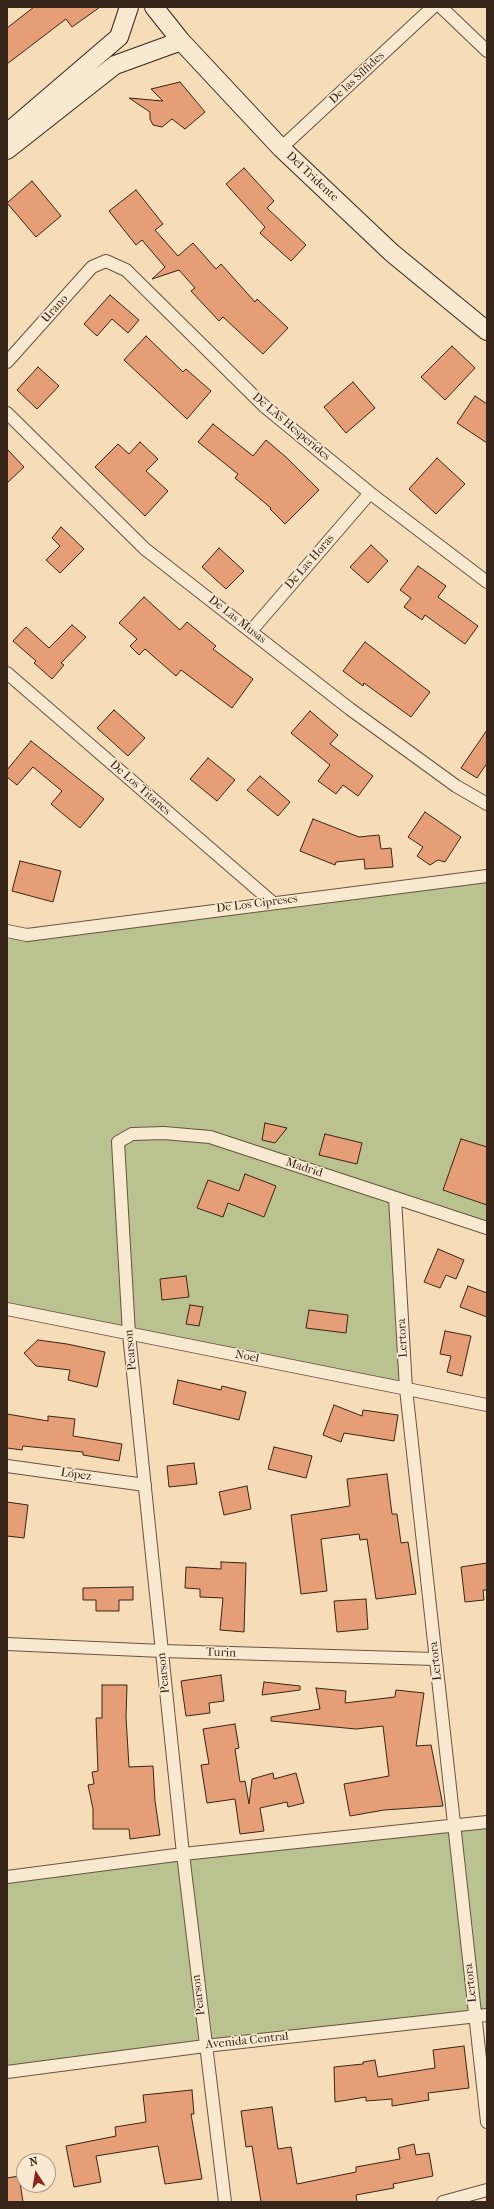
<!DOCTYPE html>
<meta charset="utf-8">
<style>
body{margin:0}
#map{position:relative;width:494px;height:2209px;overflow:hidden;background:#f6ddb8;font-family:"IM FELL French Canon",serif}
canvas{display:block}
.frame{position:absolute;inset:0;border:8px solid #38251a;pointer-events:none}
.north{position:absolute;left:16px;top:2153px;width:40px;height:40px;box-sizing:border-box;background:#f9e9d1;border:1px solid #ac9b88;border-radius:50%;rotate:348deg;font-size:11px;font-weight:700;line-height:16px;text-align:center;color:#38251a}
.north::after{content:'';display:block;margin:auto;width:14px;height:18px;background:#8f2418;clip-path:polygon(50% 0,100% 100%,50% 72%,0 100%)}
</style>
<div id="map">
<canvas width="494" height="2209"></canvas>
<div class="frame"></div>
<div class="north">N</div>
</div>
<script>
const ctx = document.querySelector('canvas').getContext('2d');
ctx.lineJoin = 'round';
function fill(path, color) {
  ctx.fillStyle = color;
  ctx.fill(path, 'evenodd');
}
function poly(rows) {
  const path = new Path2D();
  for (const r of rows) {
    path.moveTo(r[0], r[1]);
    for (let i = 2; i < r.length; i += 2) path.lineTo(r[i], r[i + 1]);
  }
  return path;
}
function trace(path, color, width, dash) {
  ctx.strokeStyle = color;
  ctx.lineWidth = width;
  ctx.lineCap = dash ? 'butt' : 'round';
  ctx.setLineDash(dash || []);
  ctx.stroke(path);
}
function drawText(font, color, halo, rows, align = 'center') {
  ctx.font = font + ' "IM FELL French Canon",serif';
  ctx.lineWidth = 3;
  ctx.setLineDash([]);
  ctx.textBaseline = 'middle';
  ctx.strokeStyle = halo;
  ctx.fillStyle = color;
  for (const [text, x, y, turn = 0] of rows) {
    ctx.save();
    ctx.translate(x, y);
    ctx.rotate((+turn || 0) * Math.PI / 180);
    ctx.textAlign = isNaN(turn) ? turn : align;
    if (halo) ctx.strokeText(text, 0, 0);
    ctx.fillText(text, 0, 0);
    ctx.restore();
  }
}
const green = poly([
 [487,876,487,1228,395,1198,406,1389,7,1311,7,940,27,935],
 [487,1824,487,2016,7,2069,7,1874]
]);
const building = poly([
 [34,7,100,7,72,27,66,19,7,64,7,28,34,7],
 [180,82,205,112,185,129,172,119,162,127,153,125,150,119,150,112,129,98,163,101,151,89,180,82],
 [244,168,274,201,267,208,306,245,291,261,260,233,265,227,226,184,244,168],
 [32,181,61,216,36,237,7,203,32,181],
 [136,190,163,224,155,230,178,256,193,243,216,269,221,264,255,302,257,299,288,328,263,354,223,317,219,321,191,291,195,288,179,270,152,279,165,267,142,240,136,245,109,211,136,190],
 [110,295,139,320,128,333,112,319,97,336,84,324,110,295],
 [146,336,183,372,186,369,211,391,187,419,124,360,146,336],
 [452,346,475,368,445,400,421,377,452,346],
 [38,367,59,386,37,409,17,390,38,367],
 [353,382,375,408,346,433,324,407,353,382],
 [475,396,487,404,487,443,457,423,475,396],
 [213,424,253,456,266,440,287,458,319,490,285,524,270,509,271,508,235,478,238,474,198,442,213,424],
 [140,442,158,459,146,471,168,491,145,516,95,467,118,444,129,454,140,442],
 [7,449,24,467,7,483,7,449],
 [437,458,465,484,436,514,409,489,437,458],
 [61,527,84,549,60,573,46,560,60,546,52,538,61,527],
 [371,545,388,561,368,583,350,567,371,545],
 [219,548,244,571,226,589,202,567,219,548],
 [418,566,446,586,438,597,478,626,465,644,425,615,422,620,404,607,411,598,400,590,418,566],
 [144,597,180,630,187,622,216,646,213,649,253,679,232,708,181,670,176,676,145,649,139,655,130,646,137,639,119,623,144,597],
 [72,625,86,637,61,663,64,665,52,679,34,663,36,661,13,641,26,627,49,648,72,625],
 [365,642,430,692,411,717,364,683,363,686,343,671,365,642],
 [114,710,145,738,128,756,97,728,114,710],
 [310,711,338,735,330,744,373,776,358,796,343,785,336,794,318,781,330,765,291,733,310,711],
 [487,730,487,763,477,778,461,768,487,730],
 [31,741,104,799,80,828,51,804,62,791,33,767,17,785,7,777,7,770,31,741],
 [208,758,235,780,217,801,190,779,208,758],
 [260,776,290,802,278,816,247,790,260,776],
 [425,812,461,837,445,862,438,860,430,865,417,856,423,847,408,837,425,812],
 [313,819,359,837,379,835,381,849,391,848,393,867,365,869,364,859,336,862,335,865,300,851,313,819],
 [20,861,61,871,53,902,12,891,20,861],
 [265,1123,287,1128,275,1143,262,1140,265,1123],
 [325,1134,362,1143,357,1164,319,1155,325,1134],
 [461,1139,487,1147,487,1205,443,1190,461,1139],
 [245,1174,276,1186,264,1217,228,1203,223,1217,197,1208,208,1180,239,1191,245,1174],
 [438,1249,464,1260,456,1279,446,1275,440,1288,424,1282,438,1249],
 [186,1276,189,1297,162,1300,160,1279,186,1276],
 [468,1286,487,1293,487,1317,460,1307,468,1286],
 [190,1305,203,1307,199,1326,186,1324,190,1305],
 [309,1310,348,1315,346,1333,306,1328,309,1310],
 [445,1331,471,1336,462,1376,447,1372,451,1356,440,1354,445,1331],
 [38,1340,67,1344,105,1352,97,1387,68,1380,70,1370,36,1366,24,1353,38,1340],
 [178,1380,221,1390,222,1386,246,1392,239,1420,173,1404,178,1380],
 [334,1405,362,1416,363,1410,398,1415,394,1441,344,1433,341,1442,323,1435,334,1405],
 [7,1414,48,1421,48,1416,75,1419,73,1436,122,1444,119,1461,83,1455,83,1452,23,1446,22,1450,7,1448,7,1414],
 [274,1447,312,1456,306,1478,268,1469,274,1447],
 [194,1463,197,1484,169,1487,167,1466,194,1463],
 [387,1474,392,1514,397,1514,401,1543,408,1542,416,1594,376,1599,367,1539,360,1540,359,1534,321,1539,327,1591,301,1594,291,1515,350,1506,347,1479,387,1474],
 [247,1486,251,1509,224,1515,219,1492,247,1486],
 [7,1502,28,1505,24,1538,7,1536,7,1502],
 [221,1562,246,1563,244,1632,220,1630,223,1598,200,1597,200,1589,185,1588,186,1567,221,1569,221,1562],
 [487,1563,487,1590,483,1590,484,1600,465,1602,461,1567,487,1563],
 [133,1587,133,1600,119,1600,119,1611,96,1611,96,1600,83,1600,83,1588,133,1587],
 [366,1599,368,1629,337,1632,334,1601,366,1599],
 [221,1675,224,1701,209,1703,210,1713,186,1716,181,1681,221,1675],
 [264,1682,300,1686,300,1690,262,1695,264,1682],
 [102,1685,127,1685,126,1717,129,1767,153,1766,155,1801,160,1835,130,1839,129,1829,93,1829,93,1809,88,1785,94,1784,92,1772,98,1771,96,1718,102,1718,102,1685],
 [316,1688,346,1691,345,1703,395,1697,396,1690,424,1693,416,1746,431,1745,443,1806,384,1810,350,1816,344,1784,389,1776,383,1726,356,1729,271,1721,271,1717,320,1709,316,1688],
 [235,1724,239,1748,235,1749,240,1782,245,1781,249,1804,252,1779,273,1773,274,1779,296,1773,304,1803,288,1807,287,1802,260,1808,264,1831,240,1834,235,1799,207,1803,201,1765,209,1764,203,1729,235,1724],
 [464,2046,469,2088,428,2093,429,2100,392,2106,392,2099,366,2101,366,2097,335,2102,334,2067,363,2064,363,2062,375,2060,378,2077,435,2068,433,2050,464,2046],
 [192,2090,194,2114,191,2114,202,2179,165,2184,158,2146,96,2156,101,2182,74,2187,66,2146,116,2136,115,2127,146,2122,143,2095,192,2090],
 [272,2107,278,2149,291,2147,297,2184,356,2172,356,2167,400,2159,398,2148,414,2144,416,2155,429,2153,433,2176,393,2184,394,2188,356,2195,357,2202,261,2202,252,2146,246,2147,241,2111,272,2107],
 [19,2176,23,2202,7,2202,7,2178,19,2176]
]);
const street = poly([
 [441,7,487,51],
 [281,148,433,7],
 [7,362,92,267,106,261,126,270,264,406,370,493,487,582],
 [7,413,145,549,350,709,456,786,487,804],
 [251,631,370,493],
 [7,673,272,902],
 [7,931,27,935,487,876],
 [395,1198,406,1389,487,2122],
 [7,1309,487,1405],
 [7,1466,145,1485],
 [7,1644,162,1651,435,1659],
 [7,1877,183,1854,487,1822],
 [7,2072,205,2046,487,2015],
 [225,2202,183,1854,129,1334,118,1142,132,1134,164,1133,210,1137,487,1228],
 [443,2202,487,2190]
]);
const secondary = poly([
 [154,7,181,41,281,148,392,253,487,331],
 [7,133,119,37,129,7],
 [7,150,115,65,181,41]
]);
const streetNames = [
 ["De las Sílfides",357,78,-43],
 ["Del Tridente",312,177,43],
 ["Urano",55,309,-48],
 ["De LAs Hesperides",291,427,40],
 ["De Las Horas",310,562,-49],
 ["De Las Musas",237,620,38],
 ["De Los Titanes",140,788,41],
 ["De Los Cipreses",257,904,-7],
 ["Madrid",304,1168,18],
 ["Lertora",403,1338,-93],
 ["Pearson",131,1350,-95],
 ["Noel",247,1357,11],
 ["López",76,1475,8],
 ["Turin",221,1653,2],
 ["Lertora",436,1661,-96],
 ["Pearson",164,1673,-96],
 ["Lertora",471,1983,-96],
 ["Pearson",199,1995,-97],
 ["Avenida Central",247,2041,-6]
];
fill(green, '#bac290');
fill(building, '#e59e76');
trace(building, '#38251a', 1);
trace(street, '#685342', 14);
trace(secondary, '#38251a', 20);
trace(street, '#f9e9d1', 12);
trace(secondary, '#f9e9d1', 18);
drawText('12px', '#38251a', '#f9e9d1', streetNames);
</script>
